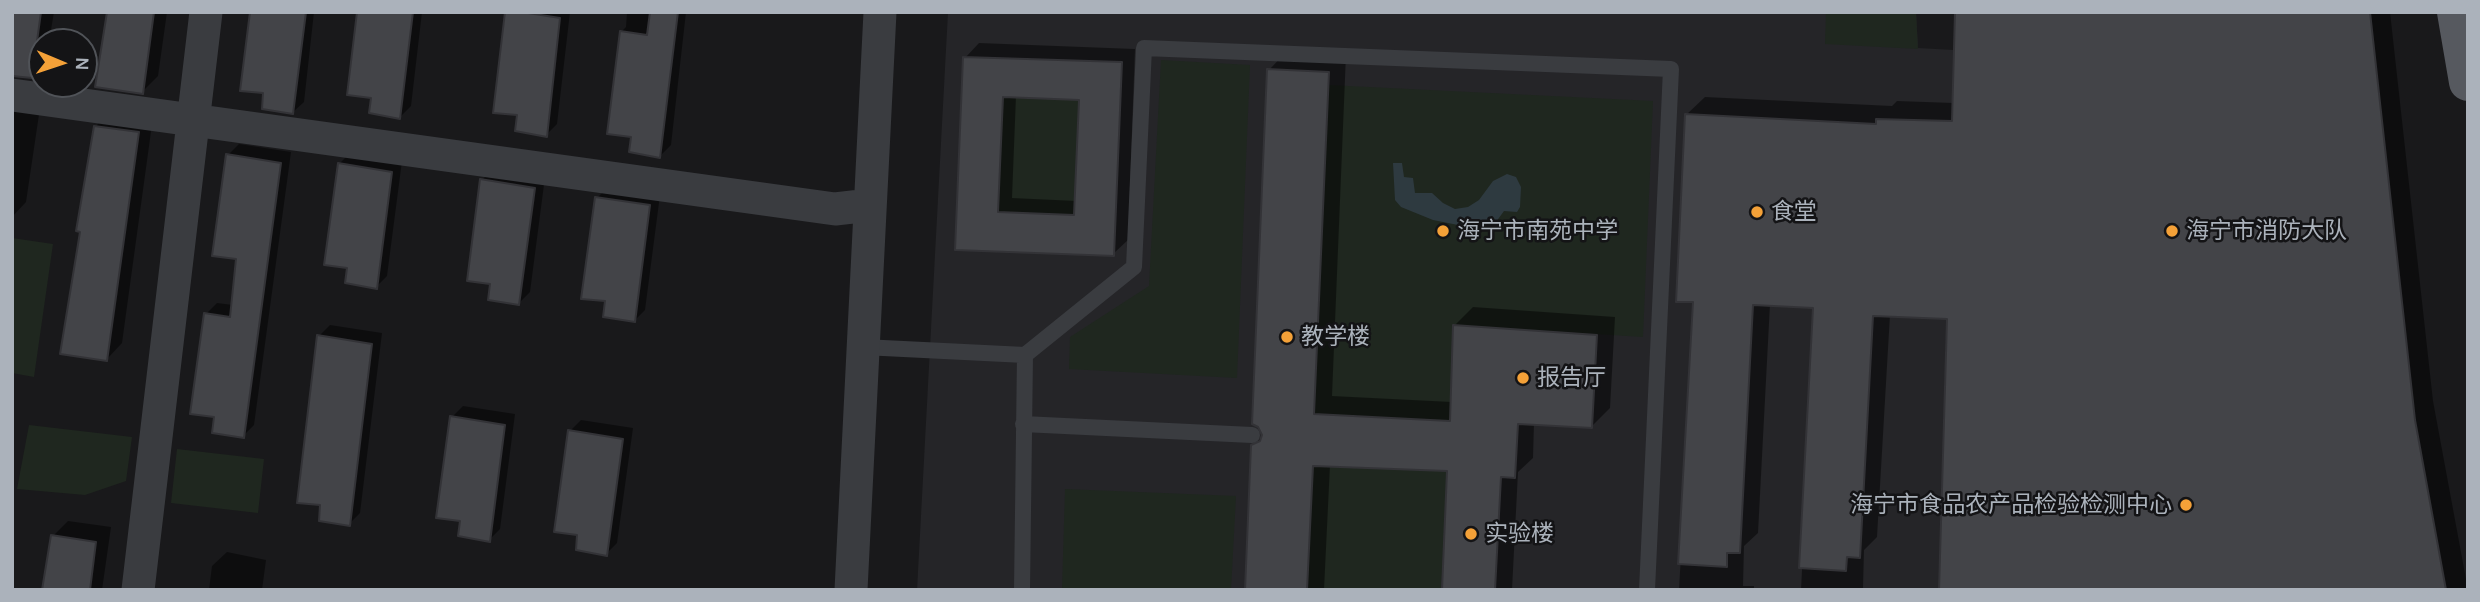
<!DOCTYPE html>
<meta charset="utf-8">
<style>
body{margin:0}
#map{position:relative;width:2480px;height:602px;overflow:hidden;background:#19191b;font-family:Karla,sans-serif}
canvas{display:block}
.frame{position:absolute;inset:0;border:14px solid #abb2bb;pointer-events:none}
.north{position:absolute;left:28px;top:28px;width:70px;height:70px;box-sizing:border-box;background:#141416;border:2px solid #505358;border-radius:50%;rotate:92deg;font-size:19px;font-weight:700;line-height:28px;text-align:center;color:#abb2bb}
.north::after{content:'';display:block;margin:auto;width:24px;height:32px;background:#f4a138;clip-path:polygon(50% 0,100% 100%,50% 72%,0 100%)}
</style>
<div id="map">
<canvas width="2480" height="602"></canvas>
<div class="frame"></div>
<div class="north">N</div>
</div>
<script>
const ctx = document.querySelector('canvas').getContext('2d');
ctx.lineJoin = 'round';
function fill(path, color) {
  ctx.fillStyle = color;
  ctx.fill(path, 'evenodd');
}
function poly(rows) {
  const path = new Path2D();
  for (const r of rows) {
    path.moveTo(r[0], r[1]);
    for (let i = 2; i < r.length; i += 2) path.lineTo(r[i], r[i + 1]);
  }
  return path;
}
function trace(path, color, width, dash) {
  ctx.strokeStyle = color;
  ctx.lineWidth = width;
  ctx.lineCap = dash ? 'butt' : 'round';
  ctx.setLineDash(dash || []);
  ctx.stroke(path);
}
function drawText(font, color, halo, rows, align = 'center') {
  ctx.font = font + ' Karla,"Noto Sans SC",sans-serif';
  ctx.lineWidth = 5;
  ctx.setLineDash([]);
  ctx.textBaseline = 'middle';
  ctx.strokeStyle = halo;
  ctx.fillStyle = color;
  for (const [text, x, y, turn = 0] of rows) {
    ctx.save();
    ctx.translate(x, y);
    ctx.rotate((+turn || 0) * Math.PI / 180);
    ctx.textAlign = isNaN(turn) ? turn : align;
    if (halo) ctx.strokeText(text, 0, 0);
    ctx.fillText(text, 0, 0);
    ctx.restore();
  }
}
const built = poly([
 [948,12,1916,12,1918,48,1954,50,1939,590,917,590]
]);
const green = poly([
 [1826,12,1916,12,1918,49,1825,44],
 [1161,60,1250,65,1237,378,1069,369,1070,337,1149,286],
 [1328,85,1653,101,1643,337,1453,325,1450,421,1314,414],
 [1000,97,1079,100,1076,215,996,212],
 [12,238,53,244,34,377,12,373],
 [29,425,132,437,126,481,85,495,17,489],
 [177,449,264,459,258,513,171,503],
 [1313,466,1447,471,1441,590,1307,590],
 [1065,489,1236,496,1231,590,1062,590]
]);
const water = poly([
 [1393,163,1402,163,1404,177,1413,178,1415,193,1432,193,1443,203,1455,209,1468,207,1479,200,1493,181,1507,174,1516,177,1521,187,1520,207,1517,212,1504,211,1496,222,1458,225,1433,220,1401,207,1395,200]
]);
const shadow = poly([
 [12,12,54,12,49,42,42,42,42,65,31,77],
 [109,12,167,12,158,76,142,92],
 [251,12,314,12,304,102,293,112,265,92],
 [359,12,422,12,411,106,400,117,373,96],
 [507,12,570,12,557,124,546,135,519,114],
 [627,12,686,12,671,145,660,156,633,135,621,32,626,27],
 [1956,12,2390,12,2433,401,2468,590,1941,590,1949,317,1890,315,1877,537,1864,550,1863,588,1878,590,1801,590,1815,307,1770,304,1758,533,1744,546,1743,586,1754,586,1754,590,1679,590,1695,301,1686,115,1705,97,1892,106,1897,101,1954,103],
 [979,43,1135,49,1128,240,1113,254,957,248,965,58],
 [1016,96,1081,98,1077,201,1012,198],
 [1287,51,1346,54,1332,396,1452,402,1455,325,1473,307,1615,317,1610,408,1591,427,1534,423,1533,458,1518,472,1512,590,1443,590,1449,469,1330,465,1324,590,1247,590,1253,446,1264,435,1269,70],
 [12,90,41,101,26,202,12,217],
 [111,111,153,117,122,343,107,359,82,230,95,127],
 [239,144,291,152,254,425,243,436,216,416,206,314,217,303,233,305,238,257,228,155],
 [350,153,402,161,387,276,376,287,349,266,339,164],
 [493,169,545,177,530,292,519,303,492,282,482,180],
 [608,187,660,195,645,310,634,321,607,300,597,198],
 [330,325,382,333,360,513,349,524,322,504,319,336],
 [463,406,515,414,500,529,489,540,462,519,452,417],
 [581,420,633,428,617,543,606,554,579,533,570,431],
 [68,521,111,527,102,590,44,590,53,536],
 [227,552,266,560,262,590,209,590,212,566]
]);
const building = poly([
 [12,12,41,12,32,78,12,76,12,12],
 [107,12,154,12,143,94,95,87,107,12],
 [250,12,306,12,293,114,262,109,263,93,240,91,250,12],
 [357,12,413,12,400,119,369,113,371,98,347,95,357,12],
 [505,12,522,12,560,18,547,137,515,131,517,115,493,113,505,12],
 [650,12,678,12,660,158,629,152,631,137,607,134,620,31,647,35,650,12],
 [1955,12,2370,12,2415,420,2446,590,1939,590,1947,319,1873,316,1860,558,1847,557,1846,571,1799,568,1813,308,1753,305,1740,553,1727,553,1727,567,1678,564,1693,302,1676,302,1685,114,1876,124,1876,119,1952,121,1955,12],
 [963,57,1122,62,1114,256,955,250,963,57],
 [1003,97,1079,100,1074,215,998,212,1003,97],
 [1267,69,1329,72,1314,414,1450,421,1453,325,1597,335,1592,428,1518,424,1515,478,1501,477,1495,590,1442,590,1447,471,1313,466,1307,590,1245,590,1251,445,1260,441,1262,435,1258,427,1252,424,1267,69],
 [94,126,139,132,107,361,60,354,80,232,76,231,94,126],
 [226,154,281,163,244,438,212,433,214,417,190,414,204,313,230,317,236,259,212,256,226,154],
 [338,163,392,172,377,289,345,283,347,268,324,265,338,163],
 [480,179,535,188,519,305,488,300,490,284,467,281,480,179],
 [595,197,650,205,635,322,603,317,605,301,581,299,595,197],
 [317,335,372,344,350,526,319,521,320,505,297,503,317,335],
 [450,416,505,425,490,542,458,536,460,521,436,518,450,416],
 [568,430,623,439,607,556,576,550,577,535,554,532,568,430],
 [51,535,96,542,90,590,42,590,51,535]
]);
const service = poly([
 [863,347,1025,355,1134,267,1144,48,1671,69,1647,590],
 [1023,424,1252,435],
 [1022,590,1025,355]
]);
const minor = poly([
 [12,95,835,209,870,205],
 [138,590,206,12],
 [851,590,880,12]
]);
const primary = poly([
 [2456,12,2468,82]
]);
const markers = [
 [1757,212,7,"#f4a138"],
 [1443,231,7,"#f4a138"],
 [2172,231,7,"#f4a138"],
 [1287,337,7,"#f4a138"],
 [1523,378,7,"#f4a138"],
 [2186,505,7,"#f4a138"],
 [1471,534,7,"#f4a138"]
];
const poiNames = [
 ["食堂",1771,212],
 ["海宁市南苑中学",1457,231],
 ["海宁市消防大队",2186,231],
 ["教学楼",1301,337],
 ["报告厅",1537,378],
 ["海宁市食品农产品检验检测中心",2172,505,"right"],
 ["实验楼",1485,534]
];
fill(built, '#252528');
fill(green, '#1f271f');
fill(water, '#2e3a40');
fill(shadow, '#0007');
fill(building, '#434448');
trace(building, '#333337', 2);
trace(service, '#3a3c40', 16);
trace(minor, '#3a3c40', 33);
trace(primary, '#56595f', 38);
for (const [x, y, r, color] of markers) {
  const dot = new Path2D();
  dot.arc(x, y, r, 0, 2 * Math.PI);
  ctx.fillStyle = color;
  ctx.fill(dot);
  trace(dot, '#141416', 2.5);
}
drawText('23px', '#abb2bb', '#141416', poiNames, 'left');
</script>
